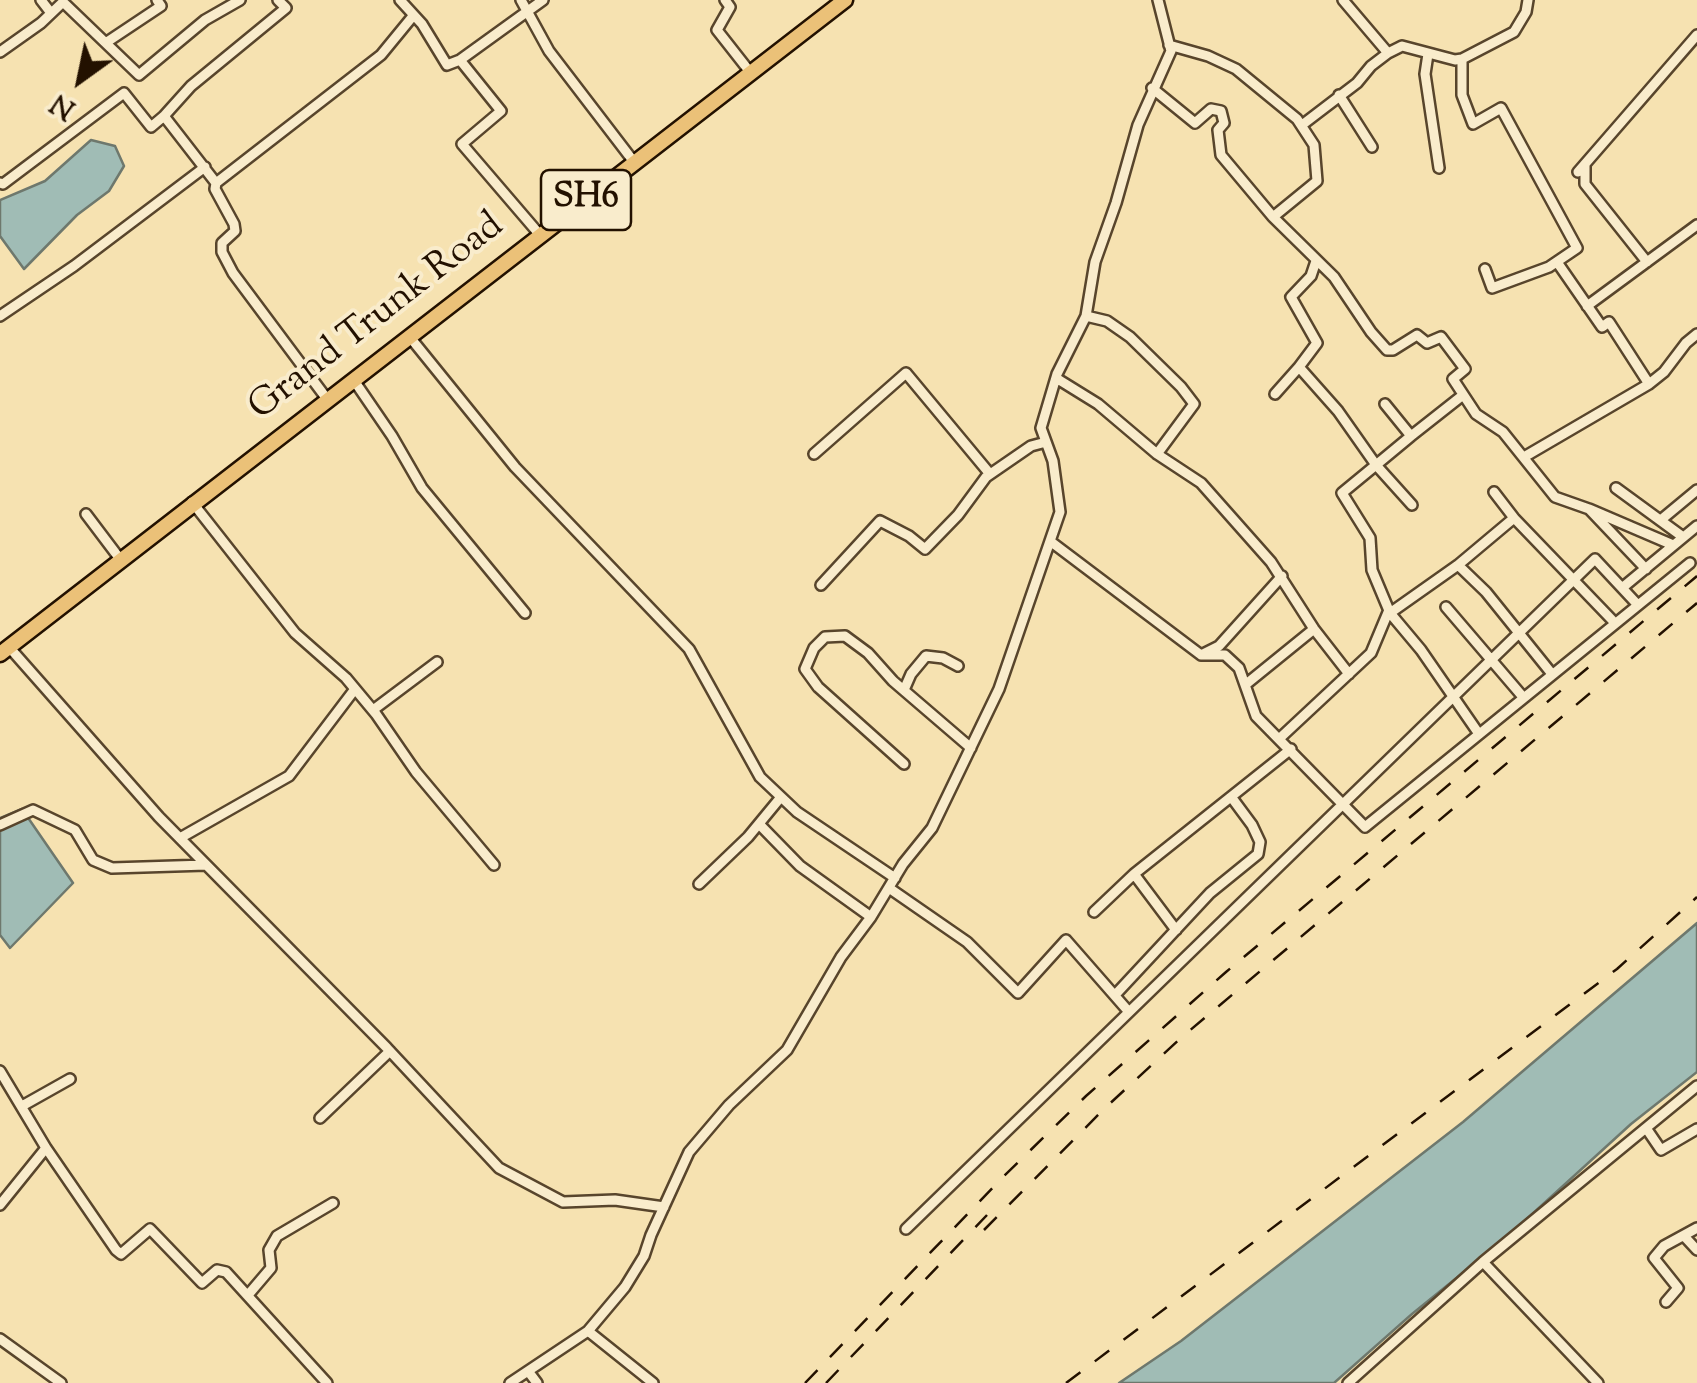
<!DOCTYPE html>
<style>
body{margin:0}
#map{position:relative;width:1697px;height:1383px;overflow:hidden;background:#f6e2b1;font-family:"Sorts Mill Goudy",serif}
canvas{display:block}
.north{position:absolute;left:30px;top:30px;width:100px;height:100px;-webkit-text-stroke:8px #f9eccc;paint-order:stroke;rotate:213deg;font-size:28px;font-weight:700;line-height:40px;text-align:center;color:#231100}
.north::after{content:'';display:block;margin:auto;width:35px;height:45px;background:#231100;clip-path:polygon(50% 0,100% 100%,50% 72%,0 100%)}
</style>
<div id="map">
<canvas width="1697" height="1383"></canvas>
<div class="north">N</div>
</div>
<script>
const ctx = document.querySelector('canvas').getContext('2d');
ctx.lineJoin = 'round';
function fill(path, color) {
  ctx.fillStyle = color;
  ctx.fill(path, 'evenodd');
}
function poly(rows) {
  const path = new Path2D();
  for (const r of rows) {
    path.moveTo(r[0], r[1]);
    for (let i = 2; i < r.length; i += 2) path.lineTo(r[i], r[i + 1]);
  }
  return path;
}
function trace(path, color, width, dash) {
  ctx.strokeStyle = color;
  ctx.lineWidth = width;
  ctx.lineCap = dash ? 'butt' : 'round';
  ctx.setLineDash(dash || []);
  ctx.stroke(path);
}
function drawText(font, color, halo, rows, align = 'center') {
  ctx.font = font + ' "Sorts Mill Goudy",serif';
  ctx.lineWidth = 8;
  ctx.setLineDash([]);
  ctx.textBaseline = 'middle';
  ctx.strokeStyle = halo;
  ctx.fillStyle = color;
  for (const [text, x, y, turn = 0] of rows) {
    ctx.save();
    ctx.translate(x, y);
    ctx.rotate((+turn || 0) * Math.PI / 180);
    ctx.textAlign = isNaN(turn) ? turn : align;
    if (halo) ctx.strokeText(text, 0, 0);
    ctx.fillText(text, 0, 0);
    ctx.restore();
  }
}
const water = poly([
 [91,140,115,146,124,166,109,191,77,215,24,269,0,236,0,200,45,181,91,140],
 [22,809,73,883,10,948,0,935,0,818,22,809],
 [1697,923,1697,1072,1631,1124,1507,1237,1412,1314,1334,1383,1119,1383,1181,1341,1463,1122,1697,923]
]);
const street = poly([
 [41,0,51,13],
 [400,0,422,24,447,65,460,60,543,0],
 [521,0,549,51,634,162],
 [725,0,730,7,717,30,750,72],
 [1343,0,1388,53,1402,46,1455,60,1462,59,1514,32,1526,12,1528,0],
 [107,42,161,6,157,0],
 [0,52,41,23,63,2,139,75,205,20,240,0],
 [1428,54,1425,74,1439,168],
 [1462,59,1462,95,1473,124,1501,108,1577,248,1549,267,1492,288,1485,269],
 [460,60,501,111,462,144,540,235],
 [1152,88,1195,123,1211,109,1221,111,1224,123,1218,130,1221,155,1273,217,1317,181,1314,145,1297,119,1236,69,1208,56,1169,45],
 [1339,95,1372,147],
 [164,116,191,86,286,8,278,0],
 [1302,125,1357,83,1371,66,1388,53],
 [1585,164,1585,184,1647,262],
 [1578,172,1697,35],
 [0,183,3,184,124,93,151,127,164,116,216,183,215,189,234,224,235,231,222,243,222,252,233,273,327,399],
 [216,183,381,55,413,16],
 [1273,217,1334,277,1371,332,1387,350,1393,350,1417,335,1427,343,1441,337,1465,369,1453,379,1476,414,1503,432,1555,497,1589,509],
 [1316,261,1311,276,1291,297,1317,343,1299,367,1338,411,1376,465,1411,436],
 [1557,262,1602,327,1609,322,1649,384,1664,372,1686,343,1697,334],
 [1587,306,1697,225],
 [0,316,74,266,205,167],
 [1086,316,1107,321,1130,337,1181,387,1194,404,1157,454],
 [409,336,515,467,689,649,760,777,797,812,895,878],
 [1056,378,1098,404,1157,454,1201,483,1271,562,1314,629,1349,674],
 [353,379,392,436,422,488,525,613],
 [1275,394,1299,367],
 [1385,404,1411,436,1463,395],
 [814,454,906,373,990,474],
 [1524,457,1649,384],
 [1616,488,1683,537],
 [1494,492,1514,518,1615,623],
 [192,502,295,633,346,678,376,714,416,772,494,865],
 [1412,505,1376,465,1342,493,1370,538,1372,570,1390,613,1421,650,1479,734],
 [86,514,120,559],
 [1662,519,1697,490],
 [1050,541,1201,655,1219,646,1282,576],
 [1458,565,1486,592,1552,674],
 [1646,569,1589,509,1673,545],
 [821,585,880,521,909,536,925,549,958,515,986,477,1031,446,1046,442],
 [1622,588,1697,526],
 [1446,607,1523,697],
 [1390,613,1458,565,1514,518],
 [9,647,159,817,387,1048,499,1168,563,1202,615,1200,664,1207],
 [1201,655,1225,655,1239,668,1256,716,1365,827,1690,563],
 [1245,685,1314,629],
 [904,690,911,674,926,656,943,658,958,666],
 [373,710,437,662],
 [1280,738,1371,653,1389,610],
 [904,764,818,687,805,669,814,648,825,637,845,636,868,653,893,681,971,748],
 [0,825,33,810,75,830,93,860,112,868,206,865],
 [760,825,800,866,871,917],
 [180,838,289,776,355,689],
 [1134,874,1176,930],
 [699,884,748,837,781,797],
 [889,888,967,942,1018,993,1066,940,1129,1012],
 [1094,912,1134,874,1291,749],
 [1115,995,1210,893,1258,854,1260,842,1252,825,1232,798],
 [0,1071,46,1148,116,1250,121,1254,150,1229,202,1283,217,1270,226,1272,327,1383],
 [22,1106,70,1079],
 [320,1118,390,1051],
 [1646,1128,1661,1150,1697,1129],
 [0,1205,46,1148],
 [906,1229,1595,559,1637,604],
 [1684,1236,1697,1250],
 [1483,1262,1598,1383],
 [248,1295,271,1268,269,1250,277,1236,333,1203],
 [1666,1302,1678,1288,1654,1258,1664,1246,1697,1228],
 [588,1331,653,1383],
 [0,1339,61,1383],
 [528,1371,537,1383],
 [510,1383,588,1331,625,1287,644,1256,651,1235,689,1152,729,1105,787,1050,841,957,871,917,903,864,932,828,999,689,1060,512,1053,461,1041,428,1057,374,1086,316,1095,262,1116,203,1138,125,1171,51,1158,0],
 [1348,1383,1483,1262,1697,1086]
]);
const primary = poly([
 [0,654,845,0]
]);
const rail = poly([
 [984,1230,1105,1108,1182,1037,1697,603],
 [805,1383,1004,1176,1086,1096,1226,972,1697,576],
 [826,1383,987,1215],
 [1066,1383,1617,969,1697,897]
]);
const shields = [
 [586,200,90]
];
const shieldNames = [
 ["SH6",586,200]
];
const streetNames = [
 ["Grand Trunk Road",378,319,-38]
];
fill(water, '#a0bcb5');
trace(water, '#6e786d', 2.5);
trace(street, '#58452c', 14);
trace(primary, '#231100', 19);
trace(street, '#f9eccc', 9);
trace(primary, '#ebc178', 14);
trace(rail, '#231100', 2.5, [18, 18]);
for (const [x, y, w] of shields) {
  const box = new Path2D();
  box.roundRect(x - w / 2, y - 30, w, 60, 8);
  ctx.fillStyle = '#f9eccc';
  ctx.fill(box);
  trace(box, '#231100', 2.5);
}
drawText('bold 35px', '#231100', null, shieldNames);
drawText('38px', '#231100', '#f9eccc', streetNames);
</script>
